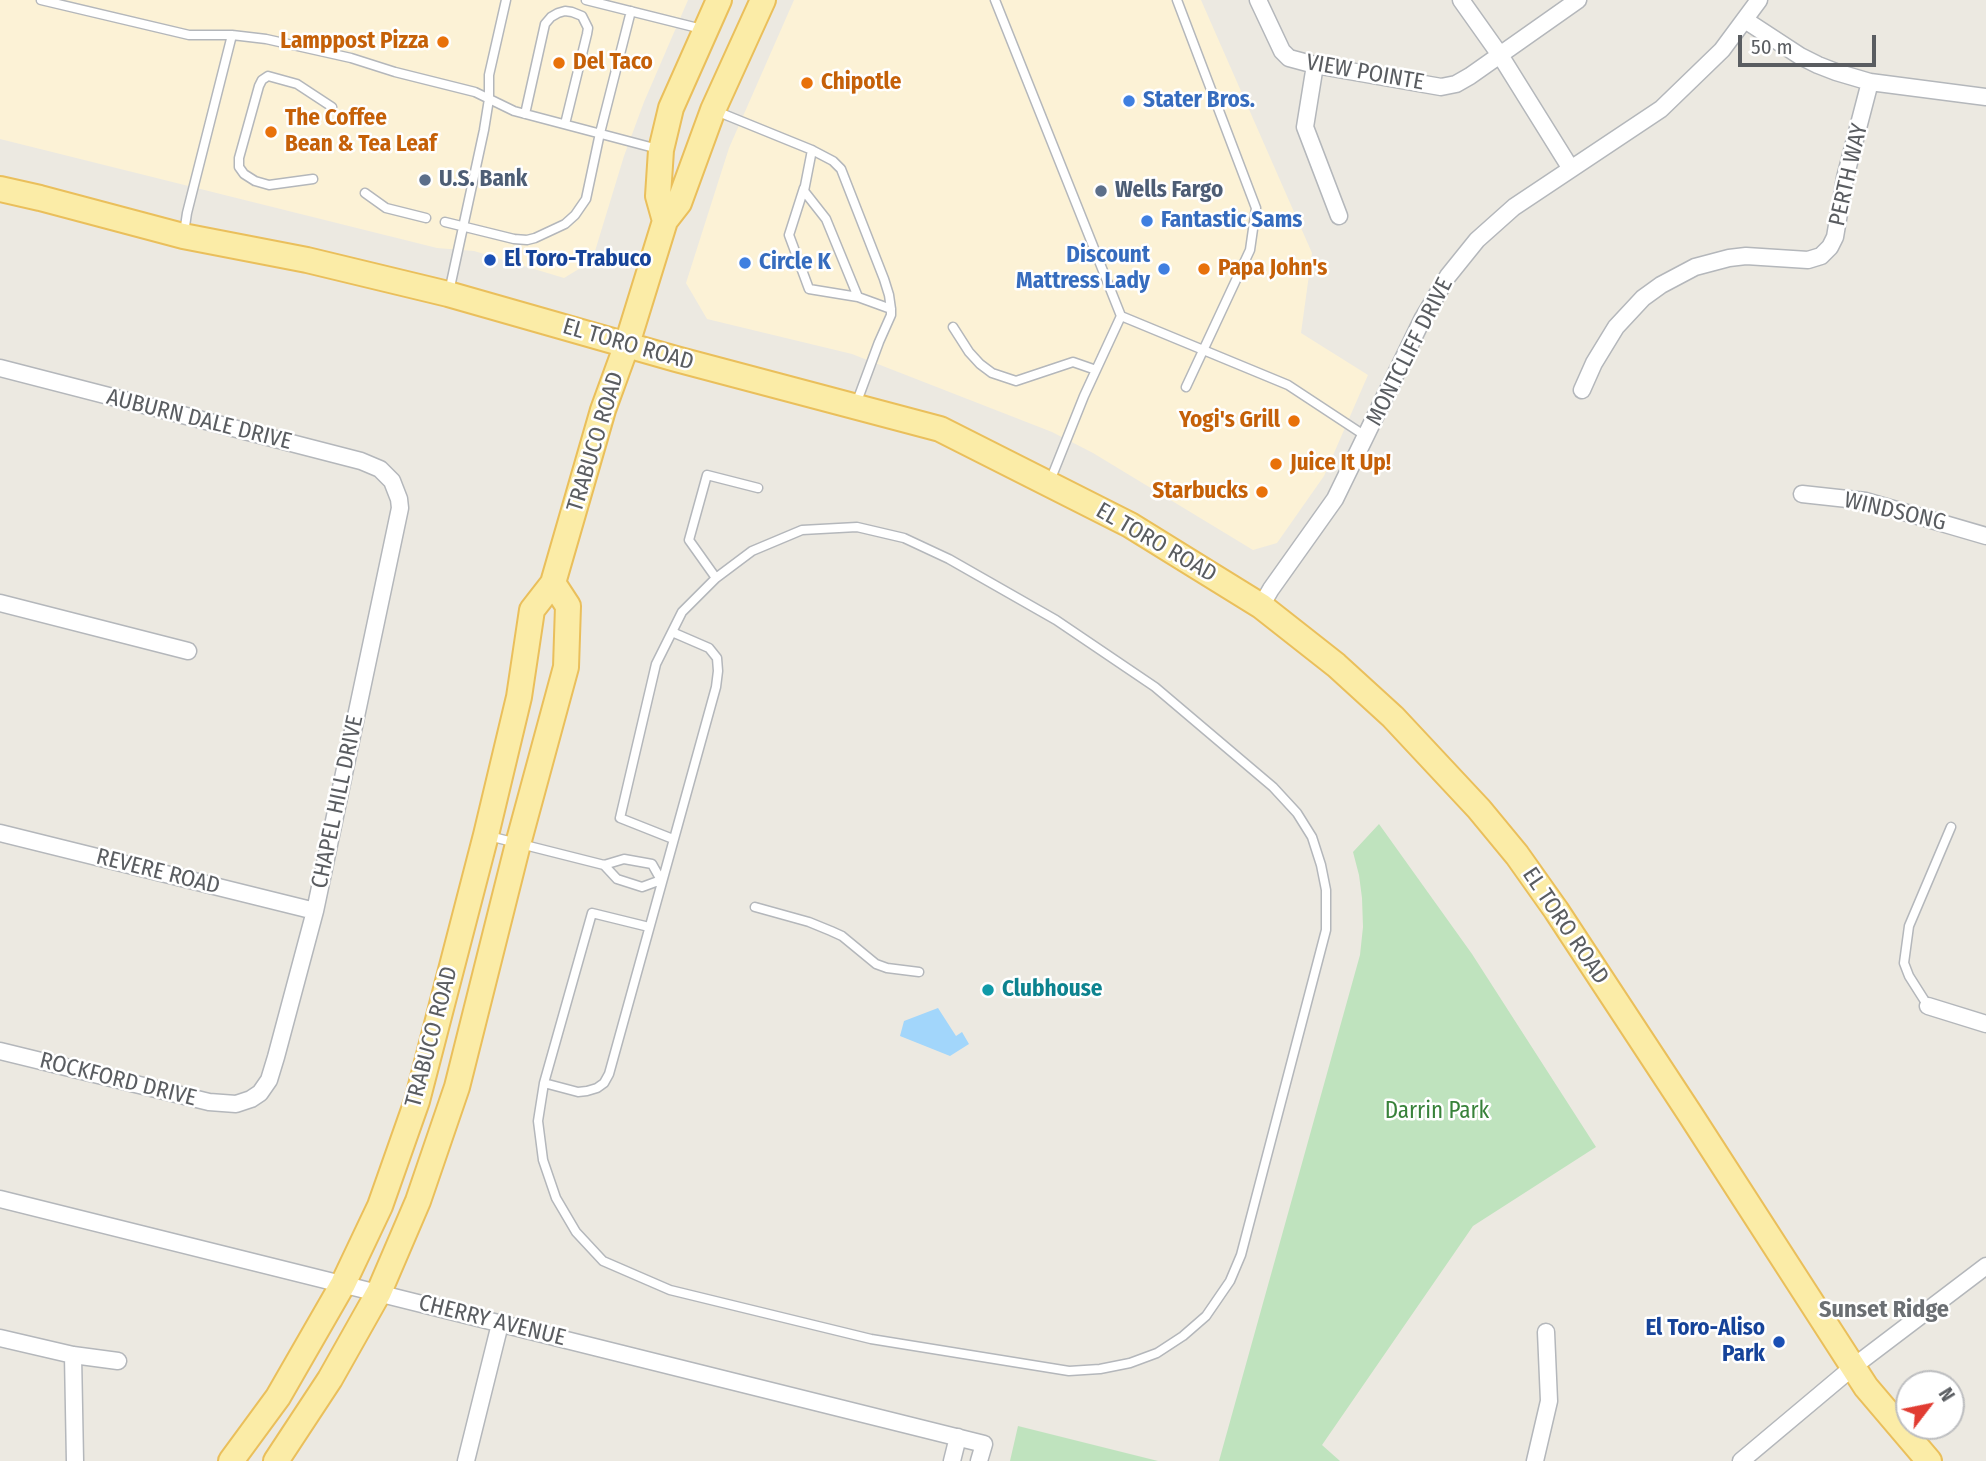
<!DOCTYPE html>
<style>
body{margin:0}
#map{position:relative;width:1986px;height:1461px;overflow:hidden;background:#ece9e1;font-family:"Fira Sans Condensed",sans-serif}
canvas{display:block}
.north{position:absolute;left:1895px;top:1370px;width:70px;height:70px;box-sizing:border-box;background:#fff;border:2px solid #bdbec0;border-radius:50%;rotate:58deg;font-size:19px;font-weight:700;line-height:28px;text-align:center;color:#5a5d61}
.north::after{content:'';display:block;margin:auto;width:24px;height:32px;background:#e13c32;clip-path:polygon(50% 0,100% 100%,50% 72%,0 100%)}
.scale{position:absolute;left:1738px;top:35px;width:138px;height:32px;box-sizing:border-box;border:4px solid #5a5d61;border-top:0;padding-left:9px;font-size:21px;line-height:24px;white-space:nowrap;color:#5a5d61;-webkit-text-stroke:5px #fff;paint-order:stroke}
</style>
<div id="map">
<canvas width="1986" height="1461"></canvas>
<div class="north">N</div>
<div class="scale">50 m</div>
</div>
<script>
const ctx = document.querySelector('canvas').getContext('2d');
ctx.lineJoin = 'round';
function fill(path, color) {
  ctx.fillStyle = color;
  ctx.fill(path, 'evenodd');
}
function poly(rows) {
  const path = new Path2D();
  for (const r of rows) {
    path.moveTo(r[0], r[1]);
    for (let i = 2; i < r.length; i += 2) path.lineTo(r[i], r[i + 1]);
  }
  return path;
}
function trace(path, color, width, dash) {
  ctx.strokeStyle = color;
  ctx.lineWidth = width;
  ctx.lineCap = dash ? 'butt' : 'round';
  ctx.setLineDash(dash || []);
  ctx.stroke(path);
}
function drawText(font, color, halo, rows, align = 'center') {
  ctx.font = font + ' "Fira Sans Condensed",sans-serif';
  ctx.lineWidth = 5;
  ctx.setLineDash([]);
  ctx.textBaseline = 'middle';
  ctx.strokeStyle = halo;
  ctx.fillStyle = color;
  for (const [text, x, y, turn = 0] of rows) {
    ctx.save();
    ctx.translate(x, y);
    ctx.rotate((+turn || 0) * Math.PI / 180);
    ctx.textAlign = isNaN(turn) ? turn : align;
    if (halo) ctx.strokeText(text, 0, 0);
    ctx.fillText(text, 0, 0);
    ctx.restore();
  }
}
const commercial = poly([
 [0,0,688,0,644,102,624,156,592,261,564,278,474,251,437,248,0,139],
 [794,0,1201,0,1312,253,1301,333,1368,375,1324,476,1277,543,1253,550,1093,453,1052,432,852,354,707,319,686,283,729,148]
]);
const green = poly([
 [1379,824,1472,954,1596,1147,1473,1226,1322,1445,1340,1461,1219,1461,1360,955,1363,927,1362,898,1359,875,1353,852],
 [1018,1426,1158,1461,1010,1461]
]);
const water = poly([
 [938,1008,956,1036,962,1032,969,1044,950,1056,900,1036,904,1021]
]);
const service = poly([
 [41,0,189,35,232,35,266,39,351,58,395,72,475,92,514,111,658,149],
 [586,0,702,29],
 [995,0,1121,316,1288,385,1367,437],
 [1177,0,1256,208,1250,250,1186,387],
 [716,111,812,150,833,161,841,169,884,279,889,295,891,309,891,315,879,342,856,404],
 [525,114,545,24,551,17,558,13,565,11,572,12,582,16,588,28,587,34,565,124],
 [812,150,804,191,826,219,858,297,891,309],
 [313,179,269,185,255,181,244,174,239,167,239,158,259,86,262,80,268,76,297,84,332,107],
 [804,188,789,235,809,289,858,297],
 [365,193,386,208,426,218],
 [445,222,514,239,527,240,535,238,565,224,575,215,586,199,600,133,631,11],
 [184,233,187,213,232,35],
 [449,292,484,130,489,99,489,75,506,0],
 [953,327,969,352,980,364,992,373,1016,381,1073,362,1096,370],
 [1050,481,1084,396,1121,316],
 [716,578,689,540,707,475,758,488],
 [489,836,604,865,624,859,652,864,661,880,642,887,617,879,604,865],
 [755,907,809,922,831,931,842,936,876,964,887,968,919,972],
 [649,927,592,913,544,1083,538,1121,543,1160,556,1198,576,1232,603,1261,670,1290,871,1339,1069,1371,1100,1369,1130,1363,1157,1353,1183,1336,1206,1316,1230,1281,1241,1255,1326,930,1326,890,1321,865,1312,837,1297,813,1273,787,1155,687,1056,620,949,559,904,538,857,527,802,530,752,551,716,578,682,612,656,664,620,818,673,839],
 [1928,1006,1909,976,1904,963,1909,926,1951,827],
 [544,1083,578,1092,587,1091,597,1088,604,1083,609,1074,716,687,718,671,717,658,709,648,672,632]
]);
const minor = poly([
 [1258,0,1282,51,1289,58,1315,65,1441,87,1456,84,1470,76,1578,0],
 [1461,0,1500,55,1571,169],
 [1745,20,1800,56,1818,65,1836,72,1870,82,1986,97],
 [1315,65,1305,127,1339,216],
 [0,368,361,461,380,469,392,481,399,499,400,508,315,911,276,1057,269,1080,260,1093,251,1099,236,1104,209,1102,0,1051],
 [1582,390,1594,363,1616,327,1643,298,1661,285,1695,267,1729,258,1746,256,1808,260,1821,256,1830,247,1835,237,1845,178,1870,82],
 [1802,494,1866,501,1986,536],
 [0,603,188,651],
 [1261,606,1271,589,1335,499,1423,318,1448,276,1477,240,1514,207,1661,109,1722,50,1759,0],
 [0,833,315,911],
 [1928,1006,1986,1024],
 [0,1199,984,1444,979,1461],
 [0,1338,73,1355,118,1361],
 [73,1355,75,1461],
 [466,1461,500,1324],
 [952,1461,958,1437],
 [1535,1461,1549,1401,1546,1332],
 [1741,1461,1853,1367,1986,1266]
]);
const primary = poly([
 [0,189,40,198,183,236,307,260,448,294,676,359,940,429,1130,525,1261,606,1336,665,1393,717,1479,809,1517,855,1556,910,1690,1114,1866,1387,1929,1461],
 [665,221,658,196,661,150,671,108,719,0],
 [231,1461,278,1397,343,1284,380,1206,417,1101,486,835,519,697,532,610,553,583,603,410,627,344,665,221,679,203,713,110,763,0],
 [276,1461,330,1379,379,1292,418,1201,457,1087,518,844,566,667,568,606,553,583]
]);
const markers = [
 [443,42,7,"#e8710a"],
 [559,63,7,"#e8710a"],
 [807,83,7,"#e8710a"],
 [1129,101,7,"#3f7fe0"],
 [271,132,7,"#e8710a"],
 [425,180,7,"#5c6f8a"],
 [1101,191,7,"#5c6f8a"],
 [1147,221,7,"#3f7fe0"],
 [490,260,7,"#1a4fb4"],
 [745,263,7,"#3f7fe0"],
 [1164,269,7,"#3f7fe0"],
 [1204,269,7,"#e8710a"],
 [1294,421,7,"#e8710a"],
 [1276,464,7,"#e8710a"],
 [1262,492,7,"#e8710a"],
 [988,990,7,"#0f9aa8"],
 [1779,1342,7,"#1a4fb4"]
];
const foodNames = [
 ["Lamppost Pizza",429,42,"right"],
 ["Del Taco",573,63],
 ["Chipotle",821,83],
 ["The Coffee",285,119],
 ["Bean & Tea Leaf",285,145],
 ["Papa John's",1218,269],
 ["Yogi's Grill",1280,421,"right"],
 ["Juice It Up!",1290,464],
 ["Starbucks",1248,492,"right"]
];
const streetNames = [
 ["VIEW POINTE",1365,73,10],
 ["PERTH WAY",1849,175,-77],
 ["EL TORO ROAD",628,345,16],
 ["MONTCLIFF DRIVE",1410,352,-63],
 ["AUBURN DALE DRIVE",199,420,14],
 ["TRABUCO ROAD",596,442,-73],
 ["WINDSONG",1895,512,13],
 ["EL TORO ROAD",1156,543,30],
 ["CHAPEL HILL DRIVE",338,802,-78],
 ["REVERE ROAD",158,872,14],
 ["EL TORO ROAD",1565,926,56],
 ["TRABUCO ROAD",432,1037,-75],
 ["ROCKFORD DRIVE",118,1080,14],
 ["CHERRY AVENUE",492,1321,14]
];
const shopNames = [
 ["Stater Bros.",1143,101],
 ["Fantastic Sams",1161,221],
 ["Discount",1150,256,"right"],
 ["Mattress Lady",1150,282,"right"],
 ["Circle K",759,263]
];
const serviceNames = [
 ["U.S. Bank",439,180],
 ["Wells Fargo",1115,191]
];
const transitNames = [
 ["El Toro-Trabuco",504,260],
 ["El Toro-Aliso",1765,1329,"right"],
 ["Park",1765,1355,"right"]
];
const cultureNames = [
 ["Clubhouse",1002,990]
];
const parkNames = [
 ["Darrin Park",1437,1112]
];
const neighbourhoodNames = [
 ["Sunset Ridge",1884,1310]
];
fill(commercial, '#fcf2d6');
fill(green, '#bfe3be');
fill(water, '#a2d6fb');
trace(service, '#b4b7bb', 11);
trace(minor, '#b4b7bb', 19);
trace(primary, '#eabf5b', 28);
trace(service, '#fff', 8);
trace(minor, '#fff', 16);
trace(primary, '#fbeca7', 24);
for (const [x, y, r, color] of markers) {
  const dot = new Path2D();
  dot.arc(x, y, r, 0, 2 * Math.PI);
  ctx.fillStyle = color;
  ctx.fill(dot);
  trace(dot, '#fff', 2.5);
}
drawText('bold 23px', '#c56008', '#fff', foodNames, 'left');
drawText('23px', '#5a5d61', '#fff', streetNames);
drawText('bold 23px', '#366cbe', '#fff', shopNames, 'left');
drawText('bold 23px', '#4e5e75', '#fff', serviceNames, 'left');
drawText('bold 23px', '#164399', '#fff', transitNames, 'left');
drawText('bold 23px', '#0d838f', '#fff', cultureNames, 'left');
drawText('23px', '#38823a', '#fff', parkNames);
drawText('bold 24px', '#6b6f73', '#fff', neighbourhoodNames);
</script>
